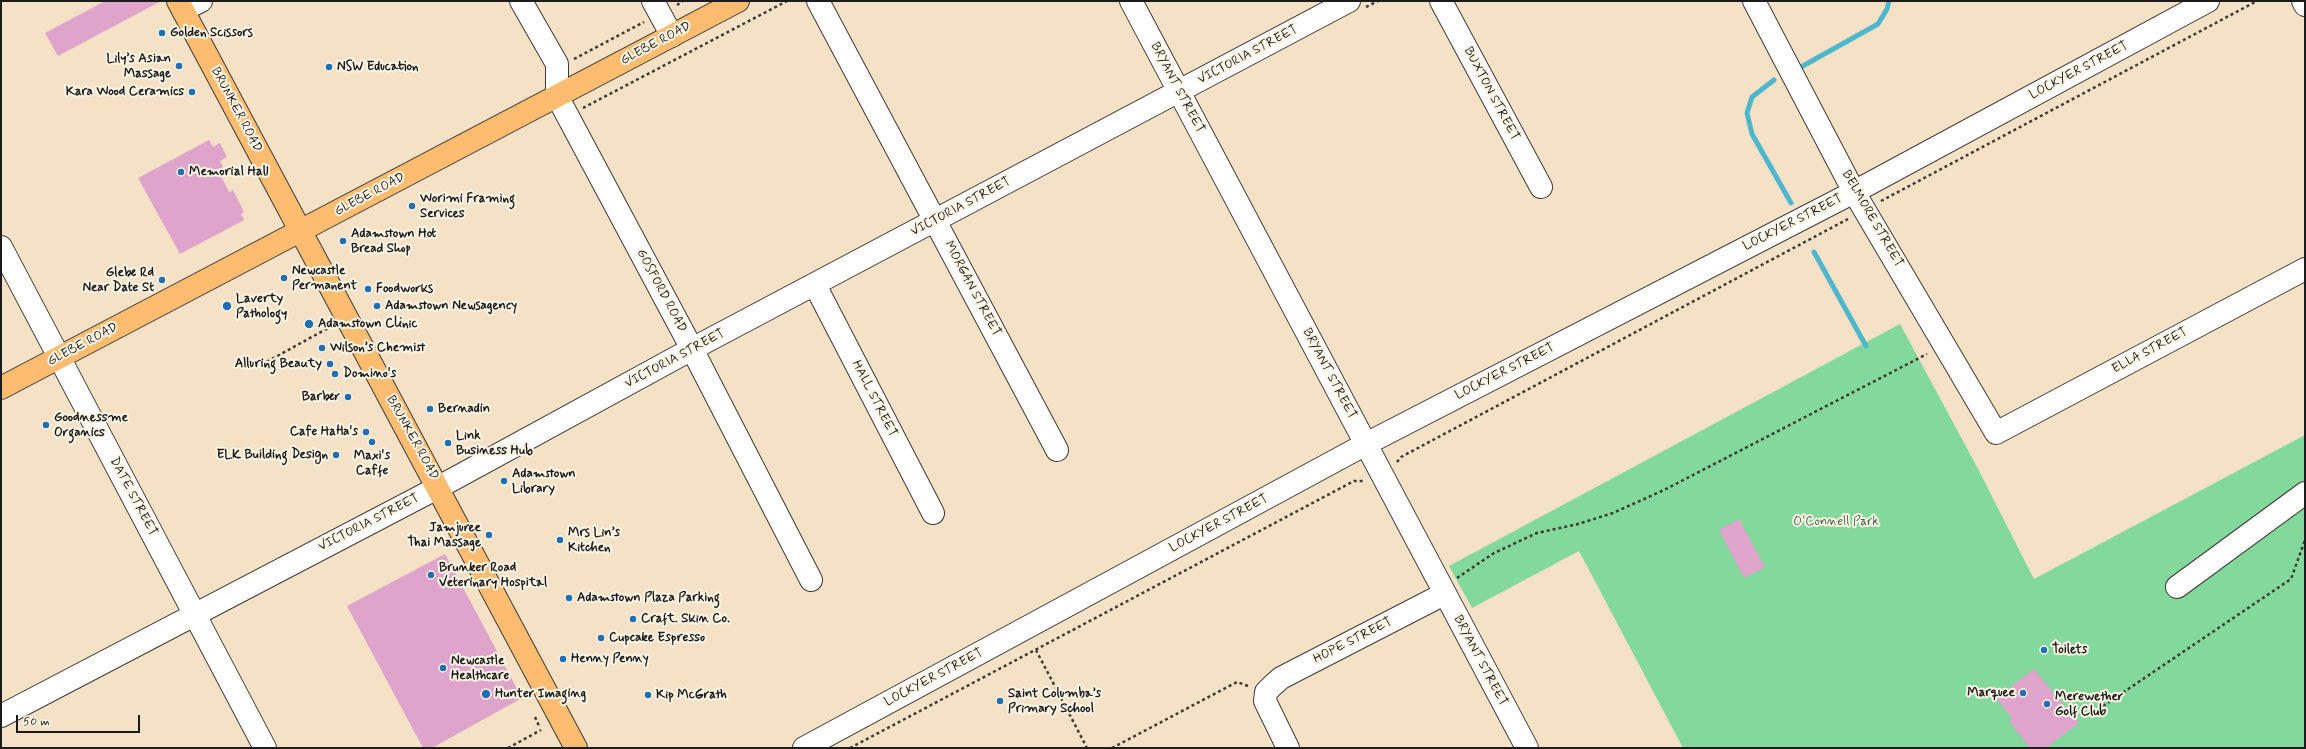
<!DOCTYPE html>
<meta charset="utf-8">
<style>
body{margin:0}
#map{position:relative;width:2306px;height:749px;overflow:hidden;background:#f5e2c6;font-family:Mynerve,sans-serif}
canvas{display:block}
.frame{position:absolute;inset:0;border:2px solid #1c1c1c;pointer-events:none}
.scale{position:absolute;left:16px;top:715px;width:124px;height:18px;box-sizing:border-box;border:2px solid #1c1c1c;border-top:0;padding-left:5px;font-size:12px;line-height:14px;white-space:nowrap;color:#1c1c1c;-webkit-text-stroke:3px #fcf5e5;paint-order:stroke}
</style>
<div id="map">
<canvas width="2306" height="749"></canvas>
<div class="frame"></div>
<div class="scale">50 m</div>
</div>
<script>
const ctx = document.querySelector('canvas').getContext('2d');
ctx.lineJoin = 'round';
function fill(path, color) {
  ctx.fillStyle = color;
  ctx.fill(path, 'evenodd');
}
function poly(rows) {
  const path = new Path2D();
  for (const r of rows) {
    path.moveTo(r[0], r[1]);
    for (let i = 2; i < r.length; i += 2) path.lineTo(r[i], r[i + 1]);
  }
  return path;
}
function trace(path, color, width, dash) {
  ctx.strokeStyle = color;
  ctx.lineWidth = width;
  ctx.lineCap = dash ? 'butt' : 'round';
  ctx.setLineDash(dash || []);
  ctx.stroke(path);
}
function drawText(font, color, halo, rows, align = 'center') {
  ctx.font = font + ' Mynerve,sans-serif';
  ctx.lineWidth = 4;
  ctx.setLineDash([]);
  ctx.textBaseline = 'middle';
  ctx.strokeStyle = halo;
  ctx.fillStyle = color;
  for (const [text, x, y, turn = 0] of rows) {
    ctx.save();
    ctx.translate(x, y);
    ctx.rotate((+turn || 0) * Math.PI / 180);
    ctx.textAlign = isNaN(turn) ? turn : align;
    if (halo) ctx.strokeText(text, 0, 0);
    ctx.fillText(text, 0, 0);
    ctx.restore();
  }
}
const green = poly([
 [1900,324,1977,467,2034,579,2305,435,2305,748,1683,748,1579,551,1472,608,1449,566]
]);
const stream = poly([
 [1801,67,1878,24,1887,9,1889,1],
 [1774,80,1752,97,1747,113,1752,134,1791,203],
 [1814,252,1866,346]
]);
const building = poly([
 [105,1,161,1,58,56,45,33],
 [209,140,213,147,220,143,227,157,220,161,223,167,218,170,229,192,233,190,244,212,241,214,244,220,180,254,138,178],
 [1739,519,1765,567,1744,578,1719,530],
 [445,554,522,698,432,748,423,748,347,606],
 [2034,669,2079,723,2046,748,2030,748,2009,721,2012,718,1996,698]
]);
const path = poly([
 [677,5,683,1],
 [1366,7,1378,1],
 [574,59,644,22],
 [583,108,787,1],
 [1881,201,2257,1],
 [259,360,261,365,330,327],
 [1397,462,1401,457,1848,219],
 [1457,578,1494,553,1537,533,1578,524,1613,513,1664,490,1927,354],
 [1036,650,1087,748],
 [2103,706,2291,579,2305,540],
 [535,717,539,726],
 [508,748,541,730],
 [850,748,1354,481,1363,481],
 [1112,748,1237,682,1248,686]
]);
const minor = poly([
 [521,1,557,64,557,96,692,349,811,580],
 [653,1,672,36],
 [818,1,1057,450],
 [1131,1,1527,748],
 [1441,1,1541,187],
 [1754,1,1854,192,1996,433,2305,269],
 [2303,1,2305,5],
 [183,10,201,1],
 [1,247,265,748],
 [815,285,933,513],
 [2177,587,2305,493],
 [1,716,439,487,692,349,1349,1],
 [804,748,1366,444,1854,192,2208,1],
 [1288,748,1265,701,1266,692,1272,686,1281,678,1444,594]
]);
const major = poly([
 [178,1,576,748],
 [1,388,738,1]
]);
const markers = [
 [162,33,4,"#1f6fb2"],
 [179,66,4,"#1f6fb2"],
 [329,67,4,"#1f6fb2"],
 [192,92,4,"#1f6fb2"],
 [181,172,4,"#1f6fb2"],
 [412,206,4,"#1f6fb2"],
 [343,241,4,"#1f6fb2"],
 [284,278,4,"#1f6fb2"],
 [162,280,4,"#1f6fb2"],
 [368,289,4,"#1f6fb2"],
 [227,306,5,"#1f6fb2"],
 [377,306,4,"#1f6fb2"],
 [309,324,5,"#1f6fb2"],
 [322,348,4,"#1f6fb2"],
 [330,364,4,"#1f6fb2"],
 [335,374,4,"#1f6fb2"],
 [348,397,4,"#1f6fb2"],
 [430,409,4,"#1f6fb2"],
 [46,425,4,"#1f6fb2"],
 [366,432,4,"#1f6fb2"],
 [372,442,4,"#1f6fb2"],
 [448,443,4,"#1f6fb2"],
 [336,455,4,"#1f6fb2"],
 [504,481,4,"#1f6fb2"],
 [489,535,4,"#1f6fb2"],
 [560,540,4,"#1f6fb2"],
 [431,575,4,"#1f6fb2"],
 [569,598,4,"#1f6fb2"],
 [633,619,4,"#1f6fb2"],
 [601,638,4,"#1f6fb2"],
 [2044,650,4,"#1f6fb2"],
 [563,659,4,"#1f6fb2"],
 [443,668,4,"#1f6fb2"],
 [2023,693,4,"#1f6fb2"],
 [486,694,5,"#1f6fb2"],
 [648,695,4,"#1f6fb2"],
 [1000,701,4,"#1f6fb2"],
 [2047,704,4,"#1f6fb2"]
];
const poiNames = [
 ["Golden Scissors",170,33],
 ["Lily’s Asian",171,59,"right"],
 ["Massage",171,74,"right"],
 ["NSW Education",337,67],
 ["Kara Wood Ceramics",184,92,"right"],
 ["Memorial Hall",189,172],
 ["Worimi Framing",420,199],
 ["Services",420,214],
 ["Adamstown Hot",351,234],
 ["Bread Shop",351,249],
 ["Newcastle",292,271],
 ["Permanent",292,286],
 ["Glebe Rd",154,273,"right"],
 ["Near Date St",154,288,"right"],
 ["Foodworks",376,289],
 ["Laverty",236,299],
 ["Pathology",236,314],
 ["Adamstown Newsagency",385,306],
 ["Adamstown Clinic",318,324],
 ["Wilson’s Chemist",330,348],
 ["Alluring Beauty",322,364,"right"],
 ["Domino's",343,374],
 ["Barber",340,397,"right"],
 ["Bernadin",438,409],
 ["Goodnessme",54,418],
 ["Organics",54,433],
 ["Cafe HaHa's",358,432,"right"],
 ["Link",456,436],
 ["Business Hub",456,451],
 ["ELK Building Design",328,455,"right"],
 ["Maxi's",372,456,"center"],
 ["Caffe",372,471,"center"],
 ["Adamstown",512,474],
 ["Library",512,489],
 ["Jamjuree",481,528,"right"],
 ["Thai Massage",481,543,"right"],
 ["Mrs Lin’s",568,533],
 ["Kitchen",568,548],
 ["Brunker Road",439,568],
 ["Veterinary Hospital",439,583],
 ["Adamstown Plaza Parking",577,598],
 ["Craft. Skin Co.",641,619],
 ["Cupcake Espresso",609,638],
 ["Toilets",2052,650],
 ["Henny Penny",571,659],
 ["Newcastle",451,661],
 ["Healthcare",451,676],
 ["Marquee",2015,693,"right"],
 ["Hunter Imaging",495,694],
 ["Saint Columba’s",1008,694],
 ["Primary School",1008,709],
 ["Kip McGrath",656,695],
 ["Merewether",2055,697],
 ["Golf Club",2055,712]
];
const streetNames = [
 ["GLEBE ROAD",656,44,-28],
 ["VICTORIA STREET",1248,55,-28],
 ["LOCKYER STREET",2079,71,-28],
 ["BRYANT STREET",1177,88,62],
 ["BUXTON STREET",1491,94,62],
 ["BRUNKER ROAD",236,110,62],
 ["GLEBE ROAD",370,195,-28],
 ["VICTORIA STREET",961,207,-28],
 ["BELMORE STREET",1872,219,60],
 ["LOCKYER STREET",1793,223,-27],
 ["MORGAN STREET",972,289,62],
 ["GOSFORD ROAD",661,291,62],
 ["GLEBE ROAD",83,345,-28],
 ["ELLA STREET",2150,351,-28],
 ["VICTORIA STREET",675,359,-28],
 ["LOCKYER STREET",1505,372,-27],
 ["BRYANT STREET",1329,374,62],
 ["HALL STREET",874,399,63],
 ["BRUNKER ROAD",412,438,61],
 ["DATE STREET",133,497,62],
 ["VICTORIA STREET",369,523,-27],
 ["LOCKYER STREET",1219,524,-28],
 ["HOPE STREET",1353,641,-27],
 ["BRYANT STREET",1480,661,62],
 ["LOCKYER STREET",934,678,-28]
];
const parkNames = [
 ["O'Connell Park",1836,522]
];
fill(green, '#83d89b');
trace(stream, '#4fb7cd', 5);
fill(building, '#dea4cc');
trace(minor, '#3d3a36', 24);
trace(major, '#3d3a36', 24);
trace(path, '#3d3a36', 2.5, [3, 3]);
trace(minor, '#fff', 22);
trace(major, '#fdbc6f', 22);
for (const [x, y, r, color] of markers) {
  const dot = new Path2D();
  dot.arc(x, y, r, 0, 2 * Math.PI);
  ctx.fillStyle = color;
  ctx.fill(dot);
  trace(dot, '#fcf5e5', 1.5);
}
drawText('bold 13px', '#1c1c1c', '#fcf5e5', poiNames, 'left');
drawText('13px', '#1c1c1c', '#fcf5e5', streetNames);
drawText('13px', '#405e48', '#fcf5e5', parkNames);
</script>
